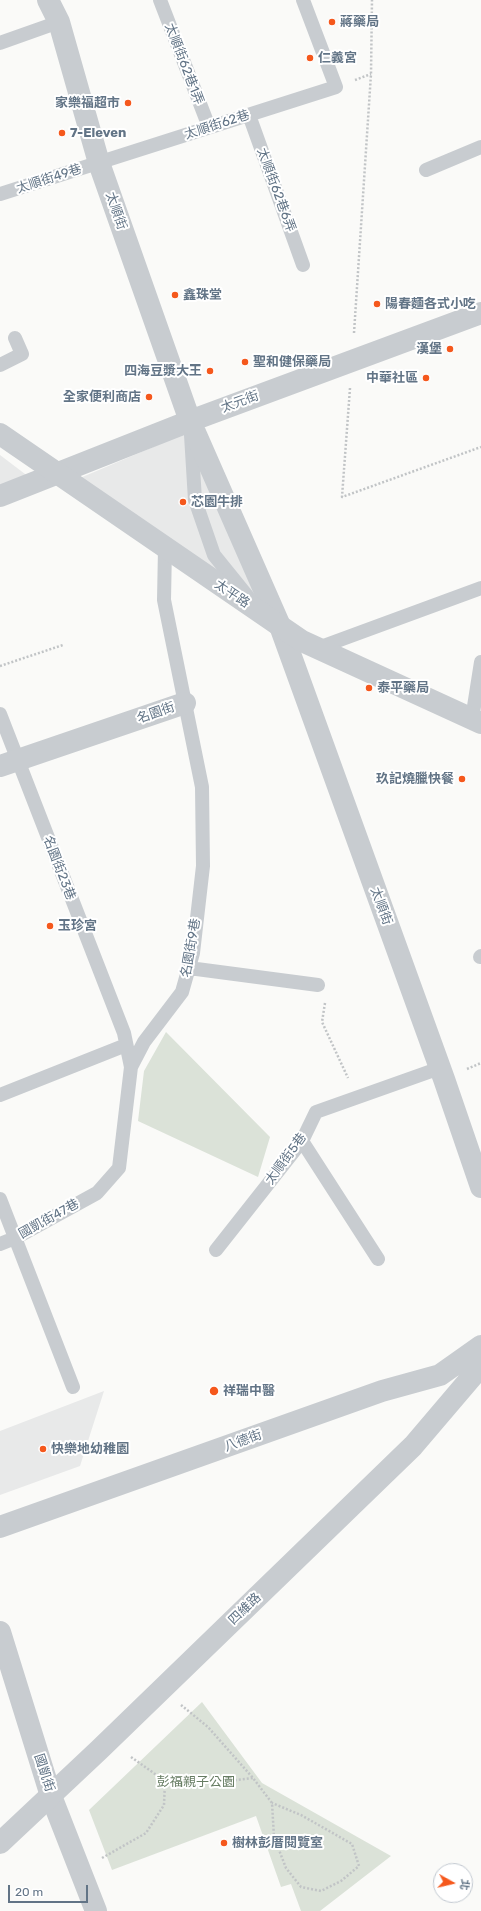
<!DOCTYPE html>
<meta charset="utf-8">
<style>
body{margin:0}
#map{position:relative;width:481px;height:1911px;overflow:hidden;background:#fafaf8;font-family:Rubik,"Noto Sans TC",sans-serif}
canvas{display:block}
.north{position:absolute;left:433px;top:1863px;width:40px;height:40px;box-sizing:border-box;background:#fff;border:1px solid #c0c7cf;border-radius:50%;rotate:98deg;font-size:11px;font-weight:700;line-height:16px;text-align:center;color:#627486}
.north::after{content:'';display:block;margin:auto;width:14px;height:18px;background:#f5581c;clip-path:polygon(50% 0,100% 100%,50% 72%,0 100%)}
.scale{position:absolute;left:8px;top:1885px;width:80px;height:18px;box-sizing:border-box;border:2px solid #627486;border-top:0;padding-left:5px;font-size:12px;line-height:14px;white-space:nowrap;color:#627486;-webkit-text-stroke:3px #fff;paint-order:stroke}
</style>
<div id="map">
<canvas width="481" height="1911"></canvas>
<div class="north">北</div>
<div class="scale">20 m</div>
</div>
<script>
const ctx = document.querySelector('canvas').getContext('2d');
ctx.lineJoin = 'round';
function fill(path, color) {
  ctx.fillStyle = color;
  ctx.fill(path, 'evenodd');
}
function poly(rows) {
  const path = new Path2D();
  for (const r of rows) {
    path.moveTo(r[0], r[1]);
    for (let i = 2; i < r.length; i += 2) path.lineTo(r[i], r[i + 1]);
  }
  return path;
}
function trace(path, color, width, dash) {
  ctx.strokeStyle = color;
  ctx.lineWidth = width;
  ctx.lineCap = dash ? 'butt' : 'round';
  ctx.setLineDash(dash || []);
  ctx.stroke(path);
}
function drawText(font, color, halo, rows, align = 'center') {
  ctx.font = font + ' Rubik,"Noto Sans TC",sans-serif';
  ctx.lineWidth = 4;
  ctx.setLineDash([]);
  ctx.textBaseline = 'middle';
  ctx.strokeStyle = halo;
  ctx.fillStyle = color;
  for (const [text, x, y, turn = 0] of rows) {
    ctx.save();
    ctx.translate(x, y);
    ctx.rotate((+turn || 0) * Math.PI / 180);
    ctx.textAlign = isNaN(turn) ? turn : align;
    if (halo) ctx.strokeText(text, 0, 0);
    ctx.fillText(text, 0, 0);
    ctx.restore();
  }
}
const built = poly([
 [186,433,262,604,80,478],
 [0,455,29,477,0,488],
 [104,1391,80,1466,0,1495,0,1431]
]);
const green = poly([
 [166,1032,270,1137,258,1177,138,1121,144,1071],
 [202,1702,262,1783,391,1856,320,1911,301,1911,291,1884,281,1887,256,1816,112,1870,89,1810]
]);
const path = poly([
 [355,80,371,74],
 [354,333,371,74,372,0],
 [350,388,342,497,481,447],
 [0,666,63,645],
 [325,1003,322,1022,348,1078],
 [467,1069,481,1063],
 [181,1705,208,1727,253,1778,272,1803,274,1837,286,1868,301,1887,321,1891,341,1881,359,1866,352,1844,301,1815,272,1803],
 [131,1757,165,1781,190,1778,220,1782,253,1778],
 [102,1858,146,1833,164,1805,165,1781]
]);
const service = poly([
 [160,0,209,127],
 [0,43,59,22],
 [249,115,303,265],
 [426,170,481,147],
 [0,194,336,87,303,0],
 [0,365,22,354,15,338],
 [191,435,195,500,214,555,248,597],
 [318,648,481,588],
 [0,714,124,1033,131,1067],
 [472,719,481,662],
 [480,957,481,956],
 [189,968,318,985],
 [0,1095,126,1045],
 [302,1141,378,1259],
 [0,1199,73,1387],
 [0,1244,15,1238,97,1193,119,1168,131,1067,144,1042,182,992,193,953,203,866,202,787,164,600,165,548],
 [216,1250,302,1141,316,1112,440,1068]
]);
const minor = poly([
 [48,0,59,22,99,163,190,421,280,626,444,1079,481,1187],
 [0,496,190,421,481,313],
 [0,766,185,703],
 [0,1632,51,1796,96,1911]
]);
const tertiary = poly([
 [0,434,302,641,481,723],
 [0,1527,382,1391,440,1375,481,1346],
 [0,1843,99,1750,413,1446,481,1366]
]);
const markers = [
 [332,22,4,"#f5581c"],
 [310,58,4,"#f5581c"],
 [128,103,4,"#f5581c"],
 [62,133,4,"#f5581c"],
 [175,295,4,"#f5581c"],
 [377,304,4,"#f5581c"],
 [450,349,4,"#f5581c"],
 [245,362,4,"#f5581c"],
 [210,371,4,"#f5581c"],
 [426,378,4,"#f5581c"],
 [149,397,4,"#f5581c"],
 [183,502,4,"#f5581c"],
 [369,688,4,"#f5581c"],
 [462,779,4,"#f5581c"],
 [50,926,4,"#f5581c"],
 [214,1391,5,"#f5581c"],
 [43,1449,4,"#f5581c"],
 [224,1843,4,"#f5581c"]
];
const poiNames = [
 ["蔣藥局",340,22],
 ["仁義宮",318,58],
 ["家樂福超市",120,103,"right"],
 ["7-Eleven",70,133],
 ["鑫珠堂",183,295],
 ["陽春麵各式小吃",385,304],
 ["漢堡",442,349,"right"],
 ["聖和健保藥局",253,362],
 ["四海豆漿大王",202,371,"right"],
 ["中華社區",418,378,"right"],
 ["全家便利商店",141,397,"right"],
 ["芯園牛排",191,502],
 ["泰平藥局",377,688],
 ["玖記燒臘快餐",454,779,"right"],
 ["玉珍宮",58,926],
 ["祥瑞中醫",223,1391],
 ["快樂地幼稚園",51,1449],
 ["樹林彭厝閱覽室",232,1843]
];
const streetNames = [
 ["太順街62巷1弄",184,64,69],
 ["太順街62巷",217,125,-18],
 ["太順街49巷",49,179,-18],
 ["太順街62巷6弄",276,190,70],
 ["太順街",116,211,71],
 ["太元街",240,402,-20],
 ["太平路",232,594,34],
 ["名園街",156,713,-19],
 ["名園街23巷",59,868,69],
 ["太順街",381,906,70],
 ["名園街9巷",191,948,-80],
 ["太順街5巷",286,1159,-54],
 ["國凱街47巷",49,1219,-29],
 ["八德街",243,1441,-20],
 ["四維路",245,1609,-44],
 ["國凱街",44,1773,72]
];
const parkNames = [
 ["彭福親子公園",196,1782]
];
fill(built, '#e8e9e9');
fill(green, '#dbe2d8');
trace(path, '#c1c4c6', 2.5, [2, 2]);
trace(service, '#c8ccd0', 14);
trace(minor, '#c8ccd0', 22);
trace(tertiary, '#c8ccd0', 22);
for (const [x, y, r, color] of markers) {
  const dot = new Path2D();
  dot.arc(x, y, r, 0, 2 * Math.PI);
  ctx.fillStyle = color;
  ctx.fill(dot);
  trace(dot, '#fff', 1.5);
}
drawText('bold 13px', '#627486', '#fff', poiNames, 'left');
drawText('13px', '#627486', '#fff', streetNames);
drawText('13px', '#667c62', '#fff', parkNames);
</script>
